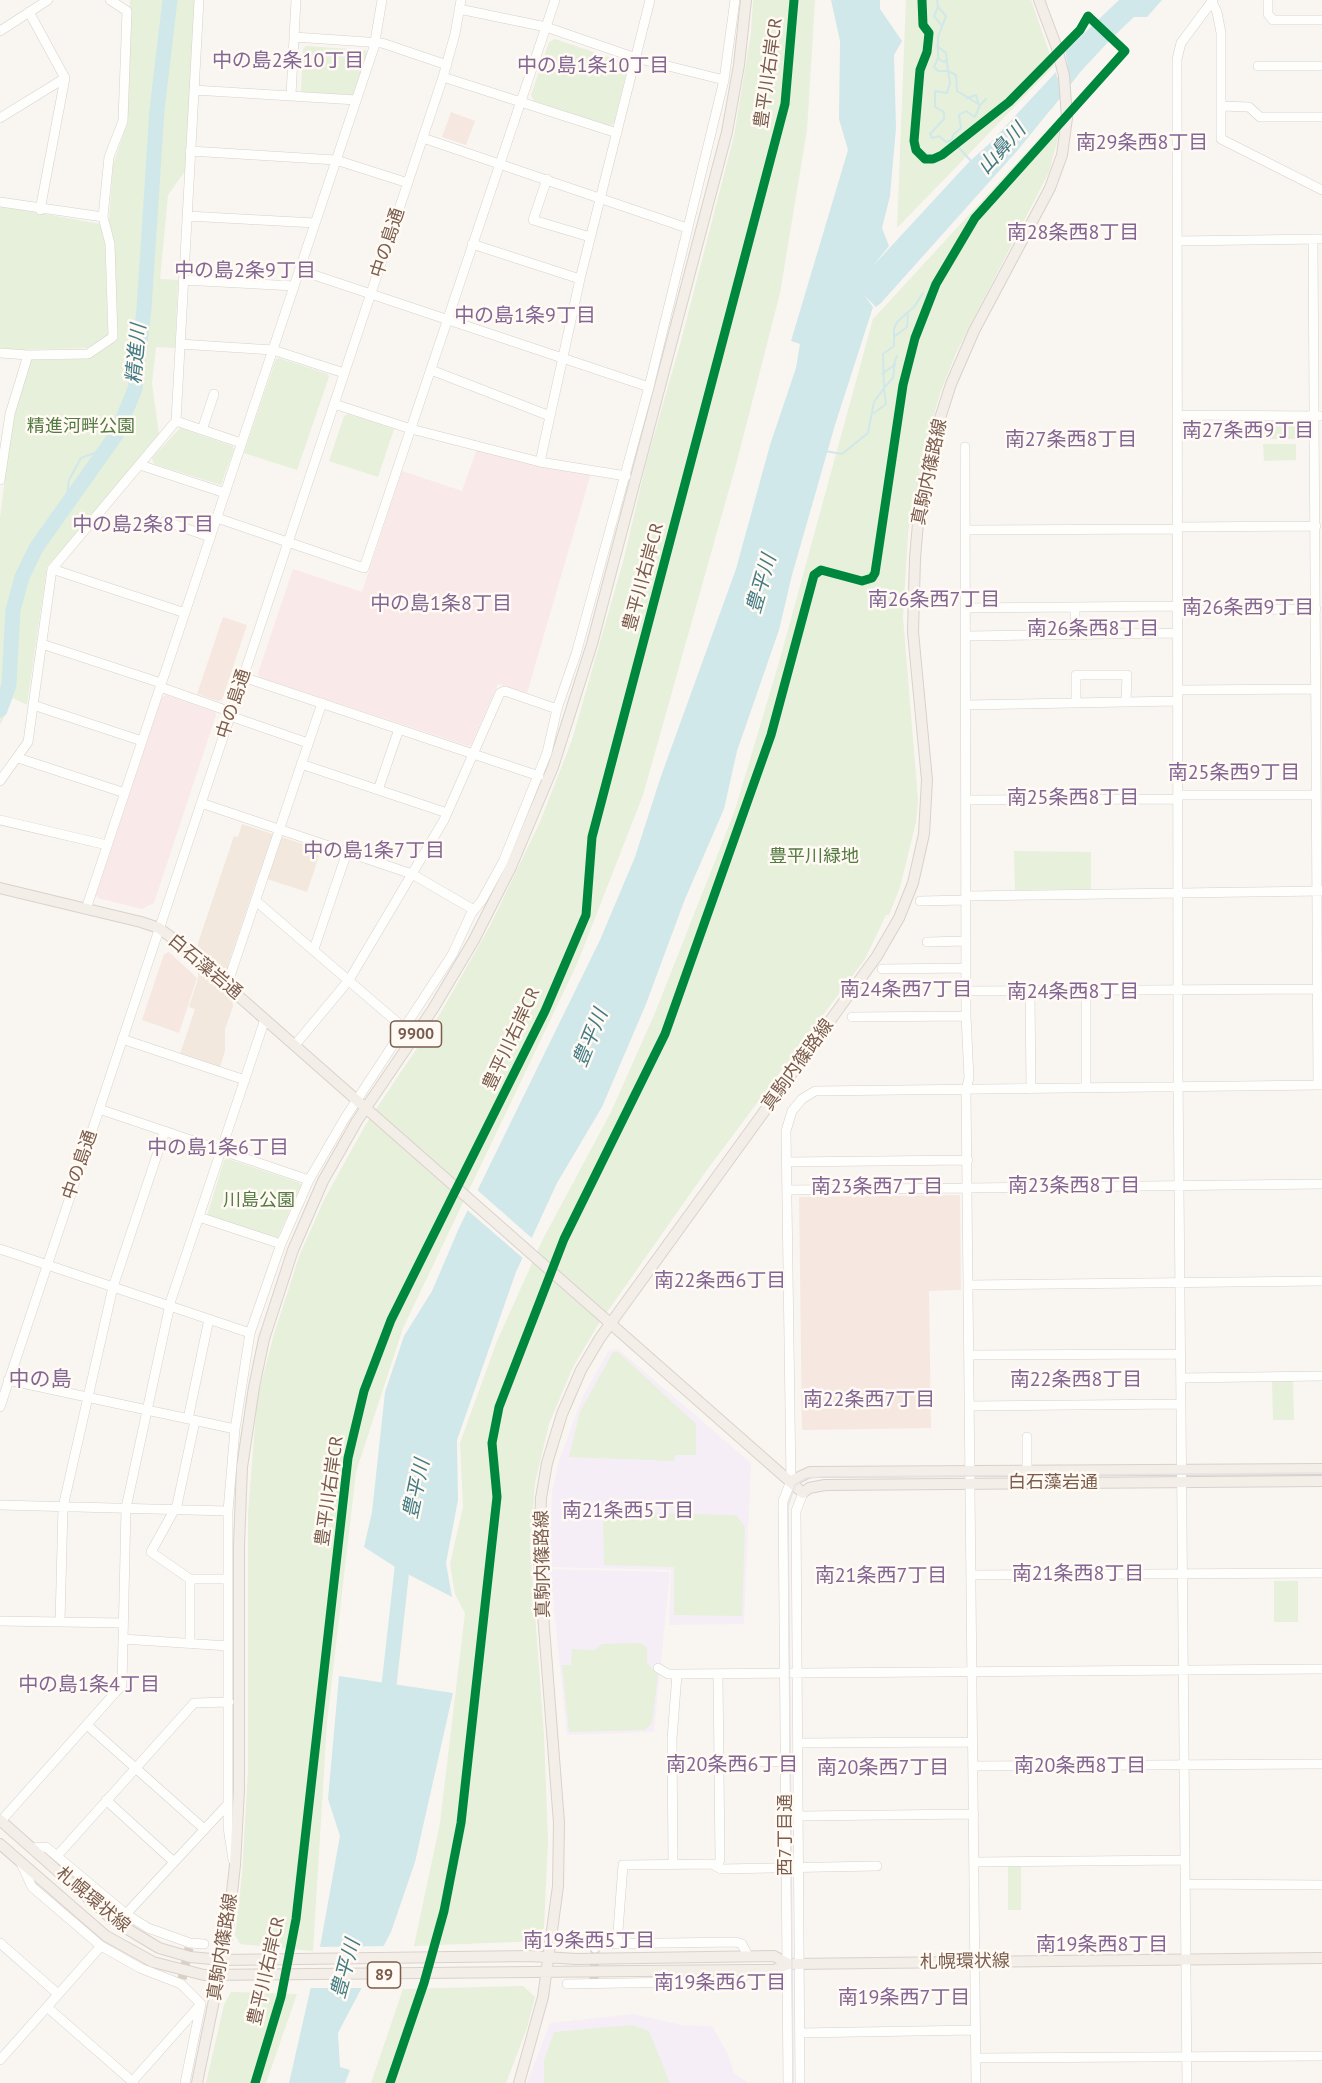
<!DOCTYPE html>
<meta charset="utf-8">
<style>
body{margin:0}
canvas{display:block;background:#f9f5f0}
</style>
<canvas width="1322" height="2083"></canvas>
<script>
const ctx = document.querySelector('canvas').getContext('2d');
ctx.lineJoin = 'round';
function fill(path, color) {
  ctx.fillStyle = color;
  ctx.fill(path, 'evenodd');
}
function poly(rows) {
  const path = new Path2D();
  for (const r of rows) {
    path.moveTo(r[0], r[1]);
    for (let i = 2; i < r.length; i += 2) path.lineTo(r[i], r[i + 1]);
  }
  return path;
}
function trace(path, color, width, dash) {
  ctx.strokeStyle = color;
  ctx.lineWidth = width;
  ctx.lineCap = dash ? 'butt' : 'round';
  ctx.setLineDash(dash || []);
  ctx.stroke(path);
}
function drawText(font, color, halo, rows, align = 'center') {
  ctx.font = font + ' "PT Sans","Noto Sans JP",sans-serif';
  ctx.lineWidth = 5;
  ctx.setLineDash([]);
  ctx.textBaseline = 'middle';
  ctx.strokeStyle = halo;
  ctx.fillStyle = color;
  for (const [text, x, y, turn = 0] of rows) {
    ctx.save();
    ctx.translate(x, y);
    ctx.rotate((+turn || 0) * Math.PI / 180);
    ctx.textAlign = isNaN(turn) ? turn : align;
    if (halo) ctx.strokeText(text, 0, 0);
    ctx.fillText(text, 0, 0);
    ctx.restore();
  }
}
const residential = poly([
 [242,824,321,850,307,892,258,876,228,965,233,1007,225,1029,225,1051,220,1067,180,1054,195,1009,189,1007,198,979,198,943,234,836,238,837]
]);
const commercial = poly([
 [451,112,475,121,466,145,442,137],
 [223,617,247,625,222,700,218,701,197,694],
 [169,952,197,978,179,1033,142,1020,164,954],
 [960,1195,961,1290,929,1291,931,1428,802,1430,799,1197]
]);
const education = poly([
 [618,1349,751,1463,744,1624,669,1625,671,1570,550,1567,552,1492,559,1460,583,1396,609,1350],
 [550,1569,670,1572,654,1732,567,1735],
 [634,2014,682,2025,712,2026,728,2054,734,2073,749,2083,527,2083,550,2023]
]);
const medical = poly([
 [477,449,591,473,527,693,498,684,471,745,468,746,259,677,258,673,293,569,362,592,402,471,462,491],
 [166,695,215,712,216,715,154,903,142,909,98,898,96,895,162,697]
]);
const green = poly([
 [130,0,195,0,186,170,168,195,160,279,178,280,175,348,156,347,152,384,159,434,122,484,47,566,27,705,13,698,0,725,0,518,12,423,31,360,89,359,116,339,114,244,109,221,113,165,127,124],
 [753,0,815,0,807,130,780,293,737,461,643,795,577,964,403,1328,356,1472,327,1722,313,1951,240,1944,235,1935,242,1875,248,1772,248,1514,257,1399,274,1334,300,1254,325,1198,366,1124,440,1014,490,926,540,822,572,740,623,562,647,460,681,341,734,136,751,33],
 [906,0,1031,0,1054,66,897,228],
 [555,39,626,63,628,66,614,123,610,126,534,101,531,95,549,42],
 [306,46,365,50,368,54,356,95,303,94,301,91,303,49],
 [1059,117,1058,138,1049,172,956,353,940,393,921,463,908,533,903,617,918,800,916,822,900,887,889,915,886,915,865,959,709,1167,598,1325,573,1367,549,1424,535,1483,530,1547,544,1735,548,1841,544,1927,538,1941,414,1946,440,1823,465,1613,455,1594,450,1564,463,1507,460,1443,497,1341,543,1239,611,1112,655,1013,734,813,780,659,873,319],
 [0,206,101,224,105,244,108,336,87,348,14,350,0,348],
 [279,358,328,374,329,377,297,470,244,453,276,359],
 [348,414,394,429,378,477,329,461,344,416],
 [1263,423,1296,423,1296,439,1263,439],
 [180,428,232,446,234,449,221,485,154,464,152,458],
 [1263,444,1296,444,1296,460,1264,461],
 [1014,851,1091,852,1091,889,1015,890],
 [228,1159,300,1183,301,1185,277,1239,207,1216,224,1160],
 [613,1352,618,1352,696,1424,696,1455,675,1455,674,1461,569,1457,580,1412],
 [1272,1381,1293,1381,1294,1420,1273,1420],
 [603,1512,736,1515,745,1527,742,1616,674,1615,674,1567,604,1565],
 [1274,1581,1298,1581,1298,1622,1274,1622],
 [641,1643,647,1648,647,1663,658,1675,652,1723,645,1730,569,1732,562,1665,571,1665,572,1649,595,1650,602,1644],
 [1008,1866,1021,1866,1021,1910,1008,1910],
 [523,1986,535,1997,527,2028,506,2083,371,2083,403,1989],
 [231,1992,297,1994,266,2083,206,2083,224,2005],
 [632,2025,649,2031,670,2083,544,2083,544,2060,554,2032]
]);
const water = poly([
 [831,0,880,0,880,9,902,41,894,55,896,128,890,196,882,228,889,246,872,267,968,163,990,143,1056,72,1060,98,1017,151,881,303,876,307,864,295,873,307,835,425,792,575,779,630,737,751,724,809,685,899,646,1004,602,1107,557,1183,516,1272,457,1440,458,1500,446,1563,452,1597,400,1570,364,1547,372,1512,385,1392,404,1336,432,1291,459,1228,600,940,635,857,660,779,736,569,770,445,796,368,800,344,791,341,848,150,839,119,840,41],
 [1119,0,1162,0,1147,17,1134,17,1113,37,1097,21],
 [1094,24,1110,40,1071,82,1065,51],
 [339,1676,453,1693,415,1862,391,1932,338,2033,340,2067,350,2070,345,2083,289,2083,320,1947,340,1836,328,1799]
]);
const pier = poly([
 [475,1188,534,1240,525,1260,465,1208],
 [386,1946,364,1988,308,1988,317,1947]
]);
const stream = poly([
 [937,0,938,7,946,16,938,37,938,58,934,67,938,71,948,71,950,83,947,93,935,91,935,107,944,112,944,119,930,134,932,138,939,136,946,142,952,140,971,161],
 [938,7,934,16,942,26],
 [937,46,946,53,948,71,956,75,957,91,980,105,975,117,966,111,959,115,961,128,953,135,952,140],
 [938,58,944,62,947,60],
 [967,98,976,95,978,102],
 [980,105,986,99],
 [895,336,907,327,908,315],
 [882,374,893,366,897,356],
 [874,413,886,404,884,388,893,378,895,362],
 [825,451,842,454,868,433,874,402,884,388,883,354,894,346,894,329,897,322,914,307,923,293],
 [66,504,69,480,81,458,105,449]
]);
const river = poly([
 [1046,104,1109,23,1136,0],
 [0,710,9,685,13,610,22,577,36,548,116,435,135,389,144,309,157,110,170,0],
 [387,1703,404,1551]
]);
const minorTunnel = poly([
 [182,1979,189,1948],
 [594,1980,595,1948]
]);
const minor = poly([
 [1268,0,1268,14,1273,20,1322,20],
 [1212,2,1217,12,1221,33,1221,139,1322,190],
 [459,9,546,27,636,58,724,80],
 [29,12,65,78,40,210],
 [0,31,48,0],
 [294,37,382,43,447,65],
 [1258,66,1322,66],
 [443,77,617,133],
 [194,90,356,100],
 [291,95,296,0],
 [1221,106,1249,107,1260,117,1322,117],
 [0,118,65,78],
 [423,138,687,228],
 [190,151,336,160,408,183],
 [547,179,533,220,590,237],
 [0,202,103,217,109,157,123,121,127,11,110,0],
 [187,216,315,223],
 [1313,239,1318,1085],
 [1177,241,1322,239],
 [472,244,580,279],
 [299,270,649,387],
 [183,280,294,286],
 [180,344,273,350,344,373],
 [0,353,28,355,10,414,0,480],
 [28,355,88,354,113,337,110,244,103,217],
 [431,370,550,416],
 [334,404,411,429,540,462,626,476],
 [1177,415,1322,416],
 [176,421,241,443],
 [202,430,214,394],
 [965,447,966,1016,969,1078,966,1090,976,2083],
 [540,462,580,279,650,0],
 [140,465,225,493],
 [217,518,364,568,555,0],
 [165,521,210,537],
 [1177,527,1316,526],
 [966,530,1177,529],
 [52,569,185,613],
 [1075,607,1075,634],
 [966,608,1177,606],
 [1177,610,1316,609],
 [966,636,1177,633],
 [42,644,161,683],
 [243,677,539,776],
 [160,687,231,712],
 [1178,690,1316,689],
 [1076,703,1076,675,1127,675,1126,702],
 [33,705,142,741],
 [967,705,1178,701],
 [230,716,308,743],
 [18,758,125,793],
 [301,764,447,813],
 [0,781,28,742,52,569,176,421,199,0],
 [378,790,399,729],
 [1178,795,1316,795],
 [966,800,1178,799],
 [201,803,412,874,474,910],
 [0,820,107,845],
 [966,896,1322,891],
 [256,901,405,1029],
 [920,901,966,900],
 [86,909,374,47,382,0],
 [927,942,966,941],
 [314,949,347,852],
 [882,969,966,968],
 [227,985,322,703],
 [966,991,1317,989],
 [1030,991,1031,1089],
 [1086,991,1086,1088],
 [852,1017,966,1016],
 [122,1039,245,1080],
 [295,1045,349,980,444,820,500,693,505,691,557,709],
 [99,1109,309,1180],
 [786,1162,968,1160],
 [787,1190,1322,1184],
 [199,1217,281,1244],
 [0,1249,250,1333],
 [968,1285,1322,1281],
 [969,1355,1181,1354],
 [1181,1378,1322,1376],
 [8,1380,235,1429],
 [969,1406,1181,1404],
 [0,1407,443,77,455,34,461,0],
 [188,1419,209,1319],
 [195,1421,177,1505,151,1552,190,1579,227,1579],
 [1027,1437,1027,1470],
 [0,1505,228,1511],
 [972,1575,1322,1573],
 [190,1579,190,1644],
 [0,1621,123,1623],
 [60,1622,63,1507,113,1287,165,1131],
 [123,1639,228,1646],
 [658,1668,668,1674,677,1674,1322,1669],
 [87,1725,203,1828],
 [798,1743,972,1742],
 [673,1762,785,1762],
 [973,1766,1322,1764],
 [106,1800,173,1861],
 [799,1816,974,1814],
 [1,1821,122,1685,126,1508,148,1406,171,1300,265,1019],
 [32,1848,46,1847,126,1914,148,1928,190,1943,204,1944],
 [57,1856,194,1703,229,1702],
 [233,1860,228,1827,228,1511,235,1429,250,1333,281,1244,309,1180,345,1118,452,955,471,914,482,900,503,862,547,753,557,709,576,654,649,387,724,80,735,0],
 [974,1862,1185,1860],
 [21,1863,32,1887,101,1946,140,1968,181,1984,201,2004,131,2083],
 [673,1864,672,1739,677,1674],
 [717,1867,720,1860,718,1674],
 [1185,1884,1322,1885],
 [126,1914,228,1804],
 [0,1943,58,1994],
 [617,1944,623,1865,712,1864,721,1869,877,1866],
 [595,1948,595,1944,736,1942,742,1944,748,1956],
 [567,1984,740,1981,749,1970],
 [47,2007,134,2083],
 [800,2033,975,2030],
 [976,2058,1322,2056],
 [0,2060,101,1946],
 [185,2083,201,2004],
 [788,2083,783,1501,791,1481,786,1131,792,1111,802,1099,815,1091,1322,1085],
 [800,2083,796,1511,803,1493],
 [1187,2083,1178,1073,1177,59,1181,43,1213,0]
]);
const major = poly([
 [0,888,141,922,159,928,176,941,803,1493,809,1488,825,1485,1322,1481],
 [791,1481,810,1472,1322,1469],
 [0,1820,114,1921,159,1948,190,1957,222,1960,530,1956,576,1959,774,1956,788,1964],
 [0,1844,106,1936,153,1962,204,1975,749,1970,774,1970,788,1964,1322,1958],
 [197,2083,227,1937,235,1865,239,1790,239,1545,242,1467,254,1387,264,1339,293,1250,323,1181,357,1121,433,1009,474,940,511,867,553,767,592,644,727,132,739,65,746,0],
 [519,2083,543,1997,558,1886,559,1823,539,1562,541,1498,547,1463,562,1414,581,1370,600,1338,877,956,899,918,913,883,924,834,927,780,913,632,915,558,920,500,934,437,951,384,974,331,1050,188,1062,155,1067,118,1064,76,1057,48,1039,0]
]);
const tram = poly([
 [793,2083,788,1506,795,1485,806,1478,822,1477,1322,1473]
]);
const cycleway = poly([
 [255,2083,281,1997,296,1919,348,1458,364,1391,391,1320,545,1011,586,915,592,837,785,104,794,0],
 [390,2083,424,1983,444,1911,461,1823,497,1497,492,1443,499,1407,564,1239,665,1034,771,735,814,575,821,570,862,581,872,578,875,573,903,385,915,338,936,284,975,218,1125,51,1088,16,1080,30,1009,102,942,155,933,159,925,159,916,150,914,141,920,70,927,52,929,33,923,25,922,0]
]);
const shields = [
 [416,1034,51],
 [384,1975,33]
];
const shieldNames = [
 ["9900",416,1034],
 ["89",384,1975]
];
const streetNames = [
 ["豊平川右岸CR",769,73,-82],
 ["中の島通",388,243,-72],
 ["真駒内篠路線",930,472,-78],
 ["豊平川右岸CR",644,577,-75],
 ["中の島通",234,704,-72],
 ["白石藻岩通",205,967,40],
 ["豊平川右岸CR",512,1039,-65],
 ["真駒内篠路線",798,1065,-54],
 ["中の島通",80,1165,-71],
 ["白石藻岩通",1053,1483],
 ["豊平川右岸CR",330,1491,-82],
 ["真駒内篠路線",543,1564,-91],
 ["西7丁目通",786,1835,-90],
 ["札幌環状線",93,1900,40],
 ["真駒内篠路線",223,1947,-81],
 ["札幌環状線",965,1962,-1],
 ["豊平川右岸CR",267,1971,-77]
];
const parkNames = [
 ["精進河畔公園",81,427],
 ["豊平川緑地",814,857],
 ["川島公園",259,1201]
];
const neighbourhoodNames = [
 ["中の島2条10丁目",288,61],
 ["中の島1条10丁目",593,66],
 ["南29条西8丁目",1142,143],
 ["南28条西8丁目",1073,233],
 ["中の島2条9丁目",245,271],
 ["中の島1条9丁目",525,316],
 ["南27条西9丁目",1248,431],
 ["南27条西8丁目",1071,440],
 ["中の島2条8丁目",143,525],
 ["南26条西7丁目",934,600],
 ["中の島1条8丁目",441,604],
 ["南26条西9丁目",1248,608],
 ["南26条西8丁目",1093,629],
 ["南25条西9丁目",1234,773],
 ["南25条西8丁目",1073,798],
 ["中の島1条7丁目",374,851],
 ["南24条西7丁目",906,990],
 ["南24条西8丁目",1073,992],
 ["中の島1条6丁目",218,1148],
 ["南23条西8丁目",1074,1186],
 ["南23条西7丁目",877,1187],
 ["南22条西6丁目",720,1281],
 ["南22条西8丁目",1076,1380],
 ["南22条西7丁目",869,1400],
 ["南21条西5丁目",628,1511],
 ["南21条西8丁目",1078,1574],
 ["南21条西7丁目",881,1576],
 ["中の島1条4丁目",89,1685],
 ["南20条西6丁目",732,1765],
 ["南20条西8丁目",1080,1766],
 ["南20条西7丁目",883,1768],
 ["南19条西5丁目",589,1941],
 ["南19条西8丁目",1102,1945],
 ["南19条西6丁目",720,1983],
 ["南19条西7丁目",904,1998]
];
const waterNames = [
 ["山鼻川",1002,149,-48],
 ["精進川",137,354,-85],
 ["豊平川",762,584,-74],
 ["豊平川",591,1038,-68],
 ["豊平川",417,1489,-78],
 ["豊平川",346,1969,-75]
];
const quarterNames = [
 ["中の島",40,1380]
];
fill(residential, '#f2e8de');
fill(commercial, '#f6e8e1');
fill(education, '#f6eef6');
fill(medical, '#fae9e9');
fill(green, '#e7f0db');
fill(water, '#d0e8ea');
fill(pier, '#f9f5f0');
trace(stream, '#d0e8ea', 2);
trace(river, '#d0e8ea', 15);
trace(minorTunnel, '#d9cfc7', 9, [9, 4.5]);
trace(minor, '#d7d1cb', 10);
trace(major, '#dad1cc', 12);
trace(minor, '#fefefd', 9);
trace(major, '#f3eee8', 10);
trace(tram, '#e6e3e7', 1.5);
trace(cycleway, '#00873e', 9);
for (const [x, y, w] of shields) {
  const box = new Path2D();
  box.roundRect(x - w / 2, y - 13, w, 26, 4.5);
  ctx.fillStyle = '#fffaf3';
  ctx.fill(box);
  trace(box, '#7a5c4d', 1.5);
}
drawText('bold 16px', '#7a5c4d', null, shieldNames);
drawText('18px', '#7a5c4d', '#fffaf3', streetNames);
drawText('18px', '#537a41', '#fffaf3', parkNames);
drawText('20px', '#846695', '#fffaf3', neighbourhoodNames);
drawText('italic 20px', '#437c86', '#fffaf3', waterNames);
drawText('21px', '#846695', '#fffaf3', quarterNames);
</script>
